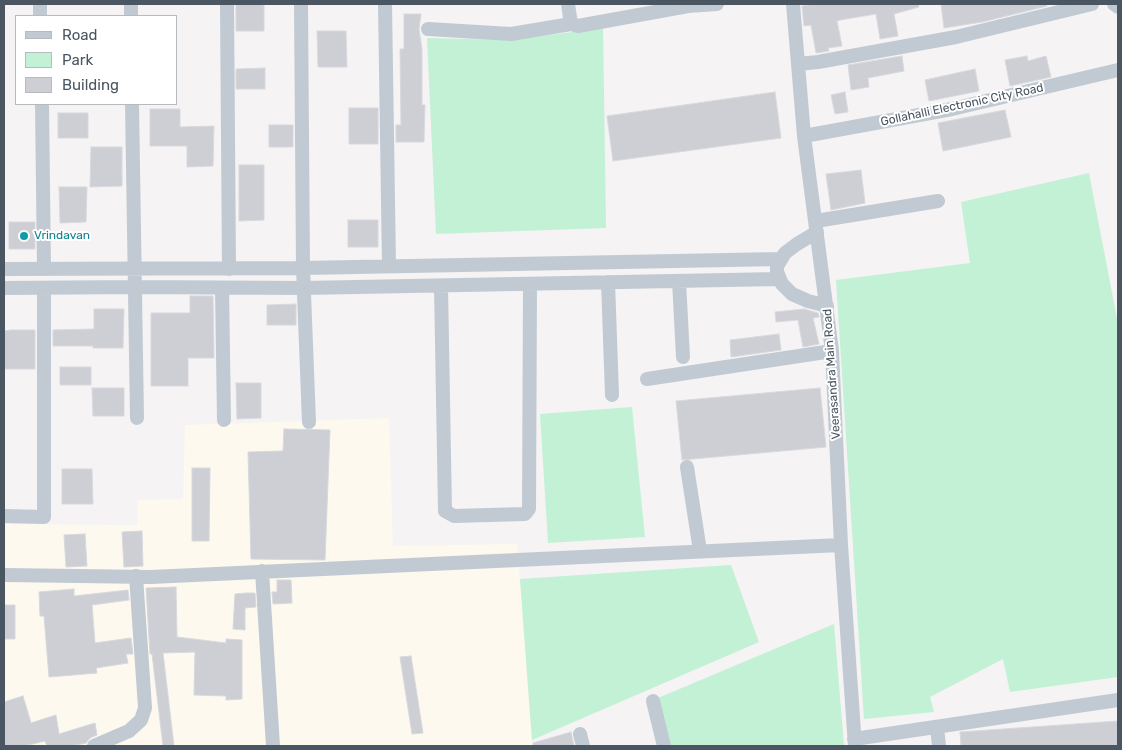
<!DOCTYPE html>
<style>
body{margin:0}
#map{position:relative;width:1122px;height:750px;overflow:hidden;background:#f5f3f3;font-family:Rubik,sans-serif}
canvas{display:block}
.frame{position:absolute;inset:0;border:5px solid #4a5661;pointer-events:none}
.legend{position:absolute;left:15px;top:15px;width:162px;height:90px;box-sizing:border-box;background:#fff;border:1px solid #b7bbc0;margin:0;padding:6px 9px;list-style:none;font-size:15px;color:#4a5661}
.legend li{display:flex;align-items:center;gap:10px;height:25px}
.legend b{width:25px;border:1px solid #b7bbc0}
</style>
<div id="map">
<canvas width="1122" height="750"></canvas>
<div class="frame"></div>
<ul class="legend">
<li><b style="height:6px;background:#c1cad2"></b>Road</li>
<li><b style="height:14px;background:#c3f1d5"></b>Park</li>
<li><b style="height:14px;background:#cdcfd5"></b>Building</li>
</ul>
</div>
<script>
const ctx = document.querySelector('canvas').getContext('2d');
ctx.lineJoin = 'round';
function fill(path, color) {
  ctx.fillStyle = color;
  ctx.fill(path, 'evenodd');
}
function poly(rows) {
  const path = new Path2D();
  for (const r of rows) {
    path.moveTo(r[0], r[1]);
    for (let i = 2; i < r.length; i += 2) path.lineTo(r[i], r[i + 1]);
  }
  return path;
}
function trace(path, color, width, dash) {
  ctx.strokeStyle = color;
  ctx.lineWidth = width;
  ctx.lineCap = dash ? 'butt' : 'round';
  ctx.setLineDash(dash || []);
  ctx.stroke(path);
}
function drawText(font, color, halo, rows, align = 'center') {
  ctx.font = font + ' Rubik,sans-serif';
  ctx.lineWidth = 4;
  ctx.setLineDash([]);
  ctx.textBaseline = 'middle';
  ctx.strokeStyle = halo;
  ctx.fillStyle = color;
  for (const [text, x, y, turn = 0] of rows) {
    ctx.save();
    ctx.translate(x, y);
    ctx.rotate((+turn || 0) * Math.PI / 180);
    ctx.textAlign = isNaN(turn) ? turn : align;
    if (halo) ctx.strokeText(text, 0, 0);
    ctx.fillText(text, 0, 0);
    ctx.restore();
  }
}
const commercial = poly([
 [389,418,393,546,517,544,532,746,4,746,4,524,137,525,138,500,183,499,185,425]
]);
const green = poly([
 [603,28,606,228,436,234,427,38,511,40],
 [1089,173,1118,324,1118,677,1010,692,1003,659,930,697,934,712,864,719,836,280,970,263,961,202],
 [632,407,645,537,548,543,540,414],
 [731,565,759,642,532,740,520,579],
 [834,624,844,746,669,746,658,698]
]);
const building = poly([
 [236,4,264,4,264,31,236,31,236,4],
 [814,4,918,4,919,7,894,14,898,36,880,39,876,14,840,20,837,21,842,46,828,48,829,51,816,53,811,25,804,26,802,6,814,4],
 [941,4,1046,4,1047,6,982,22,944,28,941,4],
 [404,14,421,14,419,29,422,49,422,105,425,105,424,142,396,142,396,125,401,125,400,49,404,49,404,14],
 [317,31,346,31,347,67,318,67,317,31],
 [902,56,904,71,868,78,869,87,851,90,848,65,902,56],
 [1027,56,1028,61,1046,56,1051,77,1010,86,1005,60,1027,56],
 [265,68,265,89,236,89,236,69,265,68],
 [975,69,979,91,929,101,925,80,975,69],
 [775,92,781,138,613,161,607,116,775,92],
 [845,92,848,112,835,114,831,95,845,92],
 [349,108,378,108,378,144,349,144,349,108],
 [150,109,180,109,180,127,214,126,213,166,187,167,187,146,150,146,150,109],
 [1005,110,1011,137,943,151,938,123,1005,110],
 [58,113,88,113,88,138,58,138,58,113],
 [269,125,293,125,293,147,269,147,269,125],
 [91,147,122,147,122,186,90,187,91,147],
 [239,165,264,165,264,220,239,221,239,165],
 [861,170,865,203,831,210,826,174,861,170],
 [59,187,87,187,86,222,60,223,59,187],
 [348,220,378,220,378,247,348,247,348,220],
 [9,222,35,222,35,249,9,249,9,222],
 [190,296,213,296,214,358,188,358,188,386,151,386,151,313,190,313,190,296],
 [296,304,296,325,267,325,267,305,296,304],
 [94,309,124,309,123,348,93,348,93,346,53,346,53,330,94,329,94,309],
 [804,309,818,313,819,317,813,318,819,344,803,347,798,320,776,322,775,312,804,309],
 [11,330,35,330,35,369,4,369,4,331,11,330],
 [779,334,781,350,731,357,730,340,779,334],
 [60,367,91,367,91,385,60,385,60,367],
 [236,383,261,383,261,418,237,419,236,383],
 [92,388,124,388,124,416,93,416,92,388],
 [820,388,826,447,682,460,676,401,820,388],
 [284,429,330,430,325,560,251,559,248,452,283,451,284,429],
 [192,468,210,468,209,541,192,541,192,468],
 [62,469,92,469,93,504,62,504,62,469],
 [142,531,143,566,124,567,122,532,142,531],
 [85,534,87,566,66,567,64,535,85,534],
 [277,580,291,580,292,603,273,604,272,592,277,592,277,580],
 [176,587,177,637,226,643,226,639,242,640,242,699,226,700,226,696,194,695,195,652,163,653,174,746,163,746,152,654,150,654,146,588,176,587],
 [74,589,74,596,128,590,129,600,92,605,95,643,131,638,133,654,126,654,128,663,96,668,97,673,49,677,44,616,40,616,39,592,74,589],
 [246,593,255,593,256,607,245,608,245,630,233,629,235,594,246,593],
 [4,605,15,605,15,639,4,639,4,605],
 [411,656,423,733,412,734,400,657,411,656],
 [23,696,31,723,56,715,59,734,95,723,97,735,90,738,86,743,71,746,47,746,45,741,24,746,4,746,4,702,23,696],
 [1118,721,1118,746,961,746,960,732,1118,721],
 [571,732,574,746,533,746,533,743,571,732]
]);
const minor = poly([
 [40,4,40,16],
 [131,4,131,16],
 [227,4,229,269],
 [301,4,303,268,309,422],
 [385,4,389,266],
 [568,4,571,24,578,26,688,6,717,4],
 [793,4,804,136,832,351,841,545,855,746],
 [1114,4,1118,7],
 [428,29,511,34,571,24],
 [798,64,818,62,956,37,1092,4],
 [42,104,44,269],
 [132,104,137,418],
 [804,136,952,109,1118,70],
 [816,221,938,201],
 [817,232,797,244,785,253,777,266,777,272,782,284,792,294,808,301,827,306],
 [4,269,303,268,780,259],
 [679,281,683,357],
 [608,282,612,395],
 [441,286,445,511,454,516,525,514,529,509,530,284],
 [4,288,135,287,304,288,779,279],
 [222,288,224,420],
 [647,379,832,351],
 [687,467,700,551],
 [4,516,44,517,44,288],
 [262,571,273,746],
 [4,575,151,577,841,545],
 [653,701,664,746],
 [937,727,939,746],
 [580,734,583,746],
 [854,739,1118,700],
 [94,746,129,731,141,720,145,708,136,576]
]);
const markers = [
 [24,236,5,"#0f9aa8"]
];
const streetNames = [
 ["Gollahalli Electronic City Road",962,105,-12],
 ["Veerasandra Main Road",832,374,-94]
];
const cultureNames = [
 ["Vrindavan",34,236]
];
fill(commercial, '#fdf9ef');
fill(green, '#c3f1d5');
fill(building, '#cdcfd5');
trace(building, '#d7d9de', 1);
trace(minor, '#c1cad2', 14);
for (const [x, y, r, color] of markers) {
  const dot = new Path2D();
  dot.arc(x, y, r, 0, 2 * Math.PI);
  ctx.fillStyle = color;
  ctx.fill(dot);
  trace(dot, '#fff', 2);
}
drawText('12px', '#4a5661', '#fff', streetNames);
drawText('12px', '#0d838f', '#fff', cultureNames, 'left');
</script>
